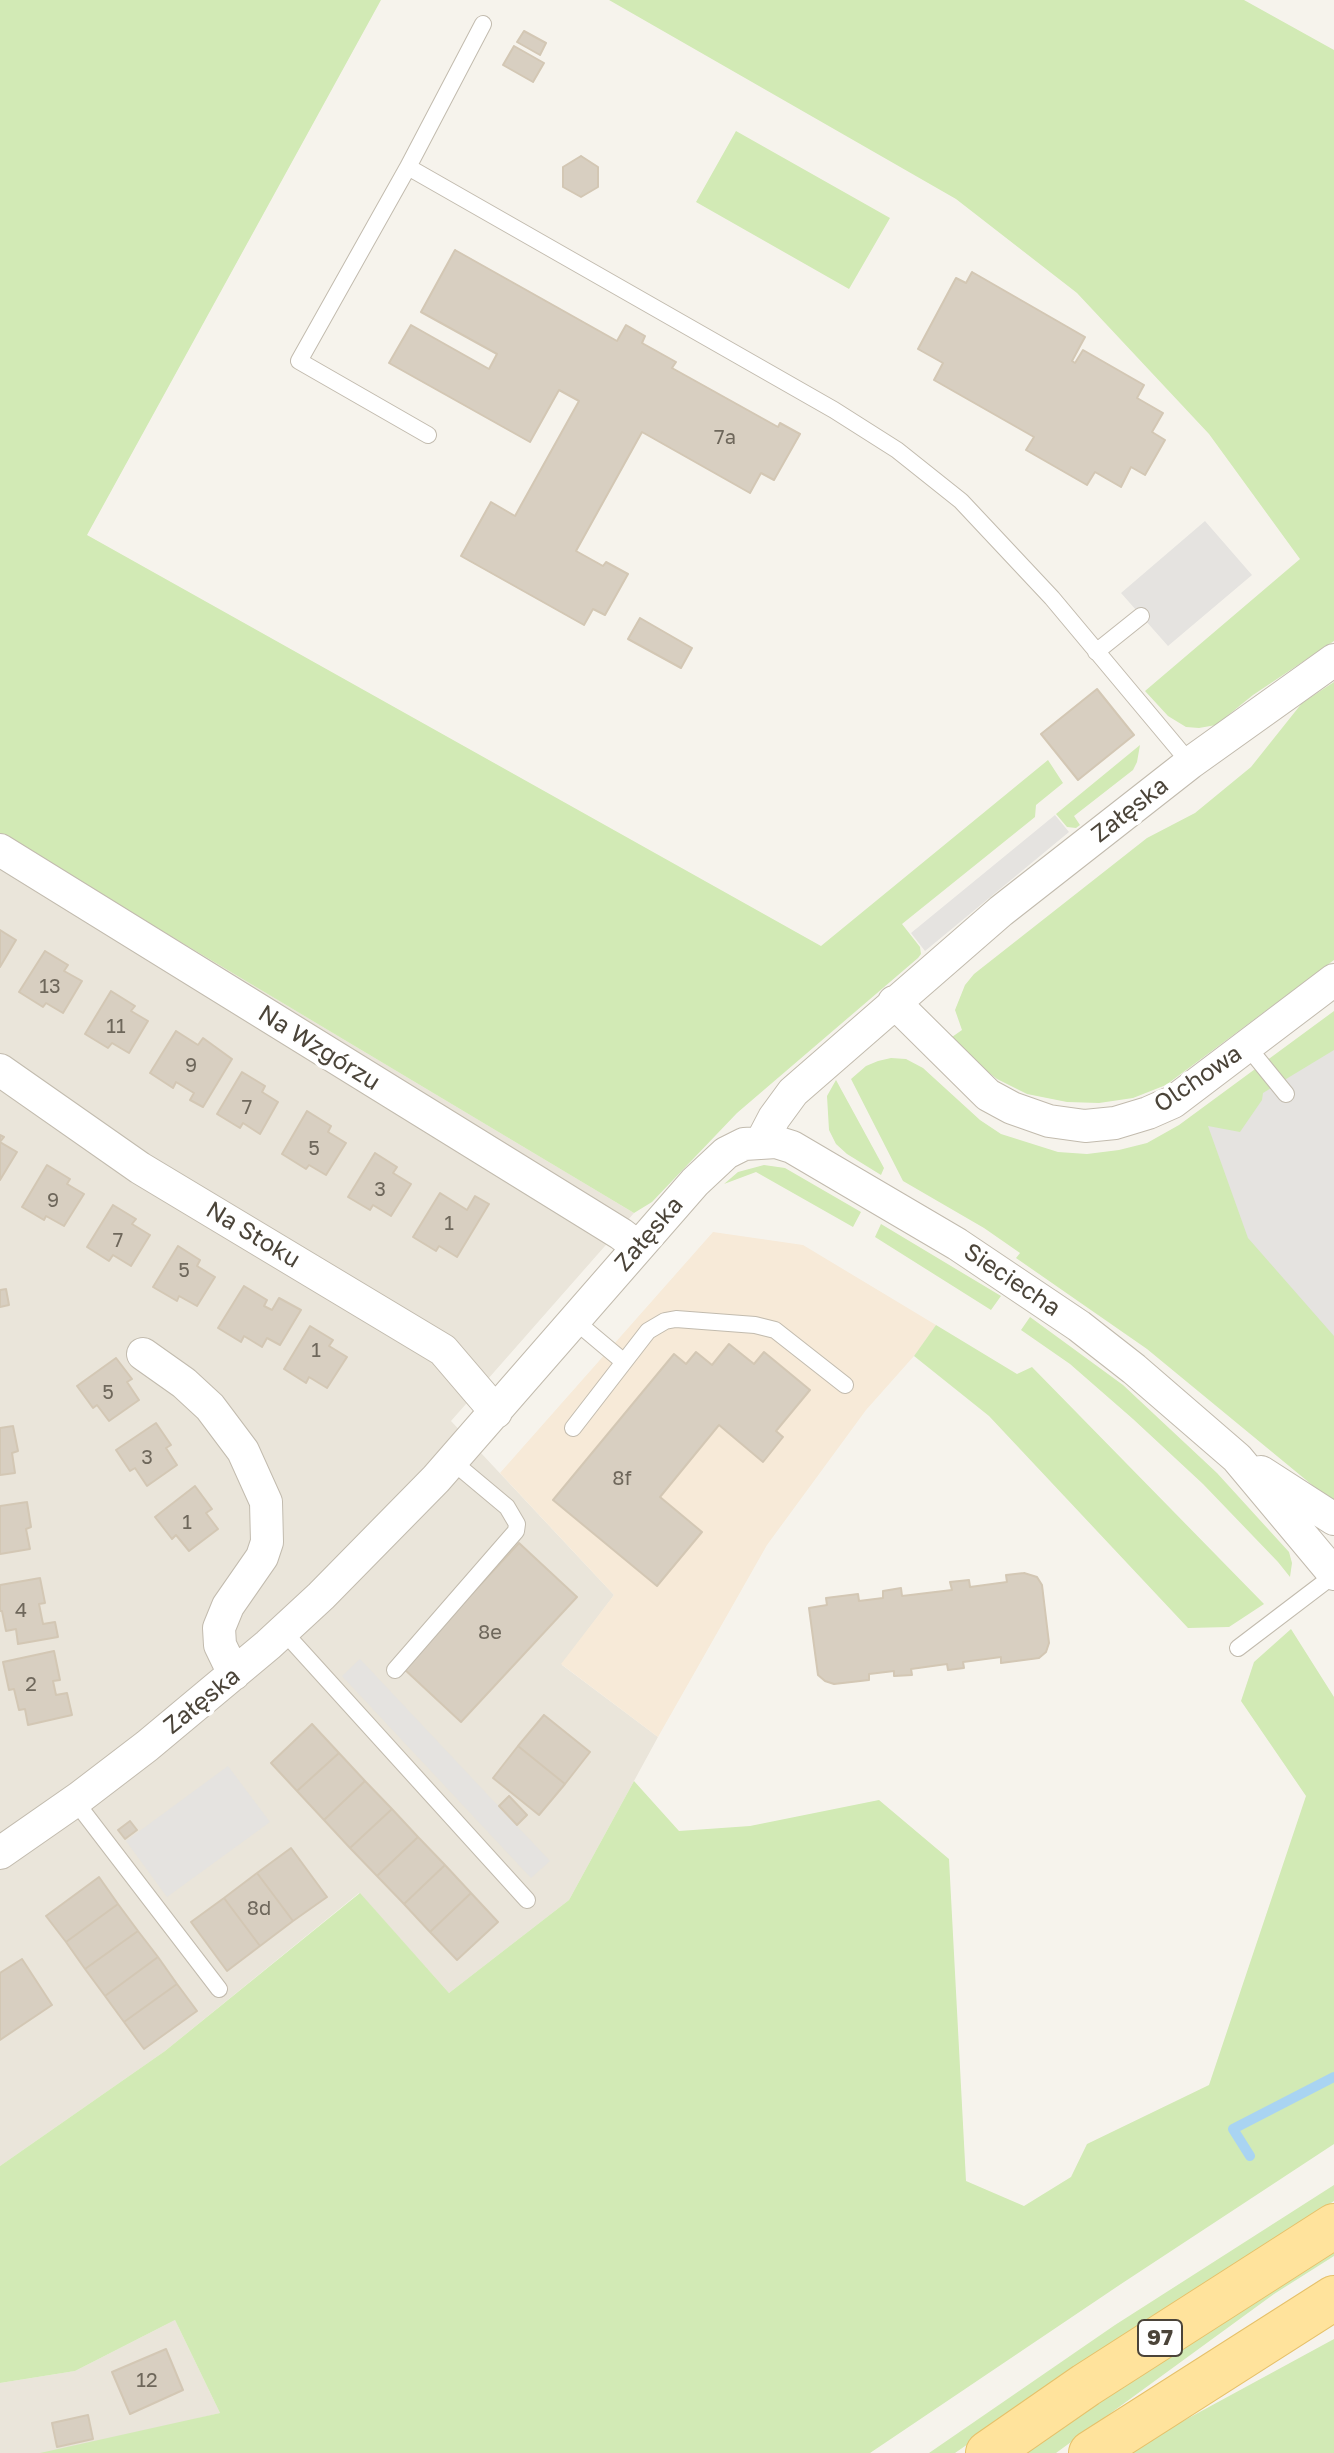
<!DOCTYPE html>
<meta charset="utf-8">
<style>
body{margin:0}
canvas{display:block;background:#f6f3ec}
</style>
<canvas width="1334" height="2453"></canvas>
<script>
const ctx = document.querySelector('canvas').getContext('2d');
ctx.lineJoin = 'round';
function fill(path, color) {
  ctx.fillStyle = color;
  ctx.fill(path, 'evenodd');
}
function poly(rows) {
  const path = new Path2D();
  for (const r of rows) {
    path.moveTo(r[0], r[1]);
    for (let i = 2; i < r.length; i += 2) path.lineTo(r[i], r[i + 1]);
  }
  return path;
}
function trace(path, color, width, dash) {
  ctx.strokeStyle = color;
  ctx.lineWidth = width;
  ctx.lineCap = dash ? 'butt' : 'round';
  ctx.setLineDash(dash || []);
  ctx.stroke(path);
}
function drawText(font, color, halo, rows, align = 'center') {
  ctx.font = font + ' "Golos Text",sans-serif';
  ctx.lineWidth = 8;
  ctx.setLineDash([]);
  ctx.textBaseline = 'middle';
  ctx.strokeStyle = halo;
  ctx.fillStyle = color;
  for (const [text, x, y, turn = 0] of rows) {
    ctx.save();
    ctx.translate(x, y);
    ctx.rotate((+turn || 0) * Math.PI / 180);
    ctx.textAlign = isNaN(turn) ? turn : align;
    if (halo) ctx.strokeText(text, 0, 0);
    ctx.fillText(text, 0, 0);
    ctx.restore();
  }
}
const residential = poly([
 [0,834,634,1213,451,1421,614,1595,562,1665,658,1737,569,1900,449,1993,359,1893,165,2051,0,2166],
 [175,2320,220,2413,58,2453,0,2453,0,2383,75,2371]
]);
const commercial = poly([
 [713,1232,803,1245,936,1325,914,1356,866,1410,767,1545,658,1737,561,1664,614,1595,500,1473]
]);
const green = poly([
 [0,0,381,0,87,535,821,946,1048,760,1063,783,1036,805,1035,817,902,924,920,947,921,954,918,958,737,1113,652,1202,634,1213,0,834],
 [609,0,1244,0,1334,50,1334,641,1253,695,1216,725,1199,728,1186,727,1168,716,1145,691,1300,559,1209,434,1077,293,956,199],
 [736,131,890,218,849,289,696,202],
 [1334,682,1334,960,1166,1085,1133,1098,1099,1103,1067,1102,1027,1094,997,1079,965,1054,952,1037,962,1030,955,1010,965,985,974,974,1147,838,1195,813,1251,767,1302,703],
 [1140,745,1137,762,1133,770,1074,816,1080,825,1076,828,1067,827,1056,814],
 [1334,1011,1334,1503,1147,1349,1016,1258,1020,1253,984,1228,903,1181,851,1079,866,1066,878,1061,891,1058,906,1059,923,1068,980,1120,1001,1134,1058,1152,1087,1154,1119,1150,1147,1143,1179,1125],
 [836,1080,884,1168,881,1175,847,1154,836,1144,829,1130,827,1096],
 [764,1165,785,1168,861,1212,853,1227,756,1172,724,1184,738,1172],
 [881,1224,1001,1296,991,1310,875,1237],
 [1030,1317,1123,1385,1217,1473,1289,1552,1292,1563,1290,1577,1278,1562,1203,1484,1133,1419,1070,1364,1021,1330],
 [936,1325,1017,1374,1032,1367,1264,1604,1229,1627,1188,1628,989,1416,914,1356],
 [1291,1629,1334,1697,1334,2144,1121,2284,870,2453,40,2453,220,2413,175,2320,75,2371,0,2383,0,2166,165,2051,360,1893,449,1993,569,1900,634,1781,679,1831,750,1826,879,1800,949,1859,966,2181,1024,2206,1071,2177,1087,2144,1209,2085,1306,1796,1241,1701,1254,1662],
 [1334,2185,1334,2201,1124,2336,955,2453,929,2453,1115,2325],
 [1334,2250,1334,2256,1274,2294,1056,2453,1027,2453,1068,2423],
 [1334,2339,1334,2453,1132,2453,1150,2439]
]);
const parking = poly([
 [1205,521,1252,575,1168,646,1121,593],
 [1055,815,1069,832,925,951,911,933],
 [1334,1050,1334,1336,1248,1238,1208,1126,1240,1132,1262,1100,1263,1093],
 [360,1659,550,1861,531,1878,342,1676],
 [228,1766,270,1822,167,1897,126,1841]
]);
const stream = poly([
 [1250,2156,1233,2129,1334,2077]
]);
const building = poly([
 [524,31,546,43,540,55,517,42,524,31],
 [514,46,544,63,533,82,503,65,514,46],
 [581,156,598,167,598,187,581,197,563,187,563,167,581,156],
 [455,250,617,341,626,325,645,336,642,343,676,362,672,368,778,427,780,423,800,434,774,480,761,473,750,493,642,432,576,551,603,566,606,562,628,574,605,615,593,609,584,625,461,556,491,502,515,516,579,401,559,390,530,442,389,363,411,325,489,369,497,354,421,312,455,250],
 [972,272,1085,337,1072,361,1075,363,1083,350,1144,385,1137,398,1163,413,1152,432,1165,440,1145,475,1131,467,1121,487,1095,472,1087,485,1026,450,1034,437,934,380,943,363,918,349,956,278,966,283,972,272],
 [640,618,692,648,681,668,628,639,640,618],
 [1097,689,1134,735,1078,780,1041,734,1097,689],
 [0,930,16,940,0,967,0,930],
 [45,951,68,965,64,971,82,981,63,1013,46,1003,43,1007,19,992,45,951],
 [111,991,135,1006,131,1011,148,1021,129,1053,112,1043,108,1048,85,1034,111,991],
 [176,1031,198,1045,203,1038,232,1059,203,1107,190,1100,194,1093,176,1082,173,1088,150,1073,176,1031],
 [242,1072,265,1086,262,1092,278,1102,260,1134,243,1123,240,1128,217,1114,242,1072],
 [307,1111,331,1126,328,1132,346,1143,326,1175,309,1165,306,1169,282,1154,307,1111],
 [0,1135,4,1137,0,1142,17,1152,0,1180,0,1135],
 [375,1153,397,1167,393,1173,411,1184,391,1216,373,1205,370,1210,348,1197,375,1153],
 [47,1165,70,1179,67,1184,84,1194,64,1226,46,1216,44,1220,22,1207,47,1165],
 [440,1193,467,1210,475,1196,489,1204,457,1257,439,1246,436,1251,413,1237,440,1193],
 [113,1205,136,1219,132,1224,150,1235,131,1266,113,1255,109,1261,87,1247,113,1205],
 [178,1246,200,1260,197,1266,215,1277,197,1306,179,1296,177,1301,153,1287,178,1246],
 [244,1286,267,1300,264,1306,272,1310,279,1298,301,1310,280,1345,267,1338,262,1347,244,1336,241,1342,218,1328,244,1286],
 [6,1289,9,1305,0,1307,0,1290,6,1289],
 [310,1326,333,1340,329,1346,347,1357,327,1388,309,1377,306,1383,284,1369,310,1326],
 [729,1344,754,1364,764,1352,810,1390,776,1431,783,1437,763,1462,719,1425,660,1497,702,1532,657,1586,553,1500,674,1354,686,1364,696,1352,712,1365,729,1344],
 [116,1358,132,1379,127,1382,139,1400,109,1421,97,1405,93,1408,77,1386,116,1358],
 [156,1423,171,1445,166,1448,177,1465,147,1486,135,1468,130,1471,116,1450,156,1423],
 [13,1426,18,1451,12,1453,15,1473,0,1475,0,1428,13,1426],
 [195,1486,212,1509,206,1513,218,1529,189,1551,176,1535,172,1539,155,1517,195,1486],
 [27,1502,31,1527,26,1529,30,1549,0,1554,0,1506,27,1502],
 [519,1543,577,1597,461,1722,403,1668,519,1543],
 [1024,1573,1037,1577,1042,1585,1049,1643,1046,1652,1039,1658,1001,1663,1001,1657,963,1662,964,1668,948,1670,947,1664,911,1669,912,1675,894,1676,894,1671,869,1674,869,1680,834,1684,825,1681,818,1675,809,1608,827,1605,826,1598,858,1594,859,1601,883,1598,883,1591,901,1588,902,1596,952,1590,950,1582,969,1580,970,1587,1007,1582,1006,1575,1024,1573],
 [40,1578,45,1603,39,1604,43,1624,55,1622,58,1637,18,1644,16,1629,6,1631,2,1611,0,1611,0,1585,40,1578],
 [54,1651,60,1680,53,1681,56,1695,67,1693,72,1715,28,1725,25,1709,19,1710,14,1689,9,1690,3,1662,54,1651],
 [544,1715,590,1752,565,1784,518,1746,544,1715],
 [312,1724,339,1753,297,1791,271,1763,312,1724],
 [518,1746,565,1784,539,1815,493,1778,518,1746],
 [339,1753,365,1781,324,1820,297,1791,339,1753],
 [365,1781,392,1809,350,1848,324,1820,365,1781],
 [509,1796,527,1815,517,1825,499,1806,509,1796],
 [392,1809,418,1837,377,1876,350,1848,392,1809],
 [130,1821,137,1830,125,1839,118,1830,130,1821],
 [418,1837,445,1865,404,1904,377,1876,418,1837],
 [291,1848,327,1897,293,1921,257,1873,291,1848],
 [445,1865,471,1893,430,1932,404,1904,445,1865],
 [257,1873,293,1921,260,1946,224,1898,257,1873],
 [99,1877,118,1904,66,1942,46,1916,99,1877],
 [471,1893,498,1922,457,1960,430,1932,471,1893],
 [224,1898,260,1946,227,1971,191,1922,224,1898],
 [118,1904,138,1931,85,1969,66,1942,118,1904],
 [138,1931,158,1957,105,1996,85,1969,138,1931],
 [158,1957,177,1984,124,2022,105,1996,158,1957],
 [22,1959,52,2005,0,2040,0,1973,22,1959],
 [177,1984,197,2011,144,2049,124,2022,177,1984],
 [166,2349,183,2390,130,2414,112,2372,166,2349],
 [88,2415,93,2439,57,2447,52,2423,88,2415]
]);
const service = poly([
 [483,24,408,167,834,410,897,450,961,501,1052,598,1190,763],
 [408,167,299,361,428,435],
 [1096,652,1141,616],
 [1247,1046,1286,1094],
 [574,1320,624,1362],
 [573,1428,648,1331,665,1321,676,1319,755,1325,775,1330,845,1385],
 [283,1631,527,1900],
 [1238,1648,1334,1575],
 [395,1670,516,1531,517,1524,507,1507,452,1461],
 [75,1801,219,1989]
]);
const minor = poly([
 [0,850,621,1234,638,1247],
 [894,1002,988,1095,1012,1108,1049,1121,1085,1126,1115,1123,1148,1113,1173,1102,1334,980],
 [0,1070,140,1168,443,1350,496,1412],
 [762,1141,774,1118,793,1092,1001,911,1190,763,1334,660],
 [143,1354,184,1383,210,1407,243,1451,266,1502,267,1542,262,1557,228,1606,219,1628,220,1645,234,1674],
 [1261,1472,1334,1519],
 [0,1853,79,1798,147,1746,268,1645,321,1596,436,1479,695,1182,726,1153,744,1144,776,1142,792,1147,957,1244,1079,1326,1134,1369,1237,1458,1334,1574]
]);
const primary = poly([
 [988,2453,1086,2385,1334,2226],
 [1091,2453,1334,2298]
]);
const numberNames = [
 ["7a",725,438],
 ["13",50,987],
 ["11",116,1027],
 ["9",191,1066],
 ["7",247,1108],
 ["5",314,1149],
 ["3",380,1190],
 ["9",53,1201],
 ["1",449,1224],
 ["7",118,1241],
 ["5",184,1271],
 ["1",316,1351],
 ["5",108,1393],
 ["3",147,1458],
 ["8f",622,1479],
 ["1",187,1523],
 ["4",21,1611],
 ["8e",490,1633],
 ["2",31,1685],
 ["8d",259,1909],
 ["12",147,2381]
];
const shields = [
 [1160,2338,44]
];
const shieldNames = [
 ["97",1160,2338]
];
const streetNames = [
 ["Załęska",1130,810,-38],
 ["Na Wzgórzu",319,1048,32],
 ["Olchowa",1198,1079,-34],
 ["Załęska",649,1234,-49],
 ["Na Stoku",253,1235,31],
 ["Sieciecha",1012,1280,34],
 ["Załęska",202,1701,-39]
];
fill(residential, '#eae5da');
fill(commercial, '#f7ead8');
fill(green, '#d2eab5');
fill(parking, '#e5e3e0');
trace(stream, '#a9d4f2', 10);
fill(building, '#d8cfc1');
trace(building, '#d3c7b4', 2);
trace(service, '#c2bbae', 18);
trace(minor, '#c2bbae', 34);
trace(primary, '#e6c16a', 46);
trace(service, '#fff', 16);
trace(minor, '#fff', 32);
trace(primary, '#ffe39c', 44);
drawText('20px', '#6e675b', null, numberNames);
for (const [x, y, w] of shields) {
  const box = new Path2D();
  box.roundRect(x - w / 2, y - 18, w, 36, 6);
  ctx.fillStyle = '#fff';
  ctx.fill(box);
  trace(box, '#4b4439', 2);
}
drawText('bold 22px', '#4b4439', null, shieldNames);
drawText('24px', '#4b4439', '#fff', streetNames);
</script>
